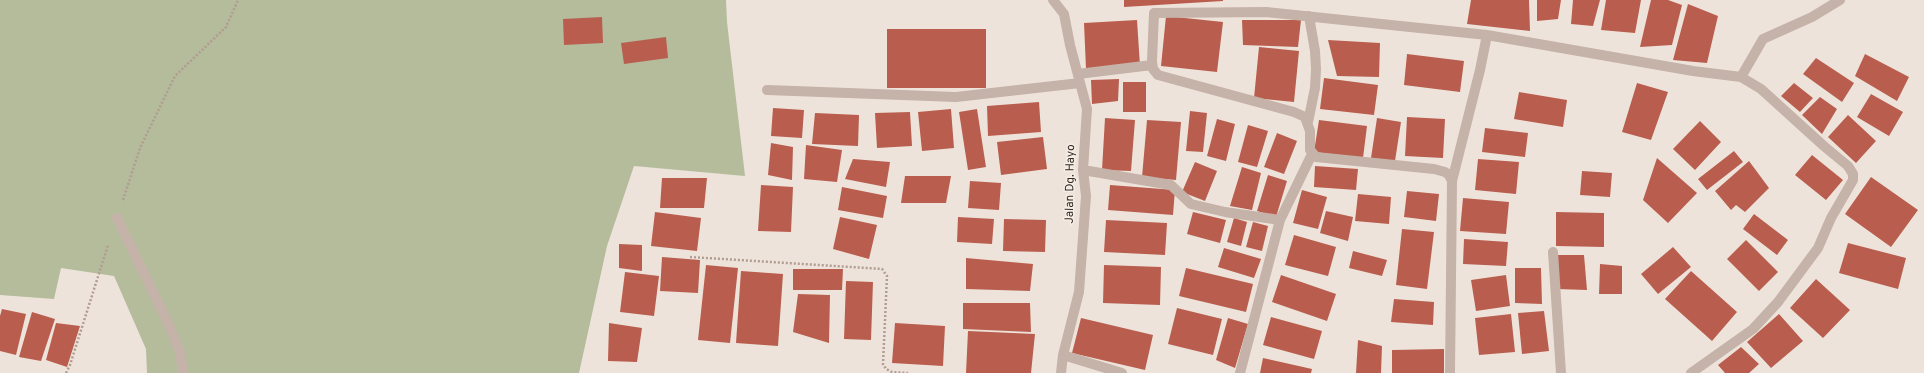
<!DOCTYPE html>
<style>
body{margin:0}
canvas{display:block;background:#eee3da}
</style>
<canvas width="1924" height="373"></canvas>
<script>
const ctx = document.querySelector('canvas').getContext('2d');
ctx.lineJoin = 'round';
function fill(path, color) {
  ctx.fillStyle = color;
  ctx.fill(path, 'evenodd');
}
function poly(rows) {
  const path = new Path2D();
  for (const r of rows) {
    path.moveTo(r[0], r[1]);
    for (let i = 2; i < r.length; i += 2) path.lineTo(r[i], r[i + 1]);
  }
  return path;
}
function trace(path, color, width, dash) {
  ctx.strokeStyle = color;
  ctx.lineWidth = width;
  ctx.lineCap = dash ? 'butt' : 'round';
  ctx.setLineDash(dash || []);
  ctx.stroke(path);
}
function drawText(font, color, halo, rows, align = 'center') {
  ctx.font = font + ' Overpass,sans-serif';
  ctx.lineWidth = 3;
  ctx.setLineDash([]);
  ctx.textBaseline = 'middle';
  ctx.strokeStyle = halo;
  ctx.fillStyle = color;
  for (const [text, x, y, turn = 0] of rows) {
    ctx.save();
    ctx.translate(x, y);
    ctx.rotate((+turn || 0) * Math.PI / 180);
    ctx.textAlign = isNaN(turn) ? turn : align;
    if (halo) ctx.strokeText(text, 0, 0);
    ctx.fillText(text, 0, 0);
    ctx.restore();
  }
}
const green = poly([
 [0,0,726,0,727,22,745,176,634,166,607,246,579,373,147,373,146,349,114,276,61,268,54,299,0,295]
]);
const building = poly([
 [1124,0,1223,0,1223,1,1124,7],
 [1471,0,1529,0,1530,31,1467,24],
 [1537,0,1561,0,1558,19,1537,21],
 [1573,0,1600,0,1593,26,1571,24],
 [1606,0,1641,0,1635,33,1601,30],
 [1651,0,1668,0,1682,5,1672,45,1640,47],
 [1688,4,1718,16,1707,63,1673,60],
 [1166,16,1223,22,1217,72,1161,66],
 [602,17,603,43,564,45,563,19],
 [1137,20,1140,66,1086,69,1084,23],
 [1242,20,1301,20,1298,47,1243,45],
 [887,29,986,29,986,88,887,88],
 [666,37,668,58,624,64,621,43],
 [1328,40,1380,43,1379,77,1337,76],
 [1259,47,1299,51,1294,102,1254,98],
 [1407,54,1464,61,1460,92,1404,85],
 [1865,54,1909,77,1897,101,1855,76],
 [1816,58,1854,83,1842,102,1803,74],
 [1324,78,1378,85,1374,115,1320,109],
 [1119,79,1118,101,1092,104,1091,80],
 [1123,82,1146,82,1146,112,1123,112],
 [1637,83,1668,92,1651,140,1622,132],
 [1794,83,1813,98,1800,112,1781,96],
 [1519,92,1567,100,1563,127,1514,119],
 [1871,94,1903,112,1889,136,1857,117],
 [1820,97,1837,109,1822,134,1802,115],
 [1039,102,1041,132,988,136,987,106],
 [773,108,804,110,802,138,771,136],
 [951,109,954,148,922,151,918,112],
 [977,109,986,167,968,170,959,112],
 [1190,111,1207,113,1203,152,1186,151],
 [910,112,912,146,877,148,875,113],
 [815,113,859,115,858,146,812,144],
 [1848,115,1876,141,1856,163,1828,137],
 [1407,117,1445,119,1443,158,1405,156],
 [1105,118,1135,120,1131,171,1102,170],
 [1377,118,1401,122,1395,161,1371,158],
 [1217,119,1235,124,1226,161,1207,156],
 [1147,120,1181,122,1176,180,1142,177],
 [1319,120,1367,126,1363,158,1314,152],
 [1700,121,1721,142,1695,170,1673,149],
 [1248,125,1268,131,1257,167,1238,162],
 [1485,128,1528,133,1525,157,1482,152],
 [1277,133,1297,141,1284,174,1264,167],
 [1043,137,1047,169,1001,175,997,142],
 [771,143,793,147,792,180,768,175],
 [806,145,842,150,837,182,804,179],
 [1734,151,1743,162,1707,190,1698,179],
 [1812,155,1843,180,1826,200,1795,175],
 [1657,158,1697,193,1668,223,1643,200],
 [853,159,890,162,886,187,845,179],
 [1478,159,1519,162,1516,194,1475,190],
 [1749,161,1769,188,1745,212,1736,205,1731,210,1715,191],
 [1195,162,1217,171,1205,201,1182,192],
 [1315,166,1358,169,1356,190,1314,187],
 [1242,167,1261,173,1252,210,1230,206],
 [1582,171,1612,173,1610,197,1580,195],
 [1268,175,1287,181,1276,217,1257,211],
 [905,176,951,176,946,203,901,203],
 [1871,177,1918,210,1891,247,1845,214],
 [662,178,707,178,704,208,660,208],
 [970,181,1001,183,999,210,968,208],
 [761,185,793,187,791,232,758,231],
 [1110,185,1175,190,1173,215,1108,210],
 [842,187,887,196,883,218,838,210],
 [1302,190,1327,197,1318,229,1293,223],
 [1407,191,1439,194,1436,221,1404,217],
 [1358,194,1391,197,1389,224,1355,221],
 [1463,198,1509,202,1506,234,1460,231],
 [1326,211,1353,217,1348,241,1320,233],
 [655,212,701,218,697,251,651,246],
 [1193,212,1226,220,1220,243,1187,234],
 [1556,212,1604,213,1604,247,1556,246],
 [1754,214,1788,240,1777,255,1743,229],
 [840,217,877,225,869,259,833,249],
 [958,217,994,219,992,244,957,242],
 [1234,218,1247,222,1241,246,1227,242],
 [1004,219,1046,220,1045,252,1003,251],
 [1106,220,1167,223,1165,255,1104,252],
 [1253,222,1268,226,1262,251,1246,247],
 [1402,229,1434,232,1427,289,1396,285],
 [1294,235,1336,247,1328,276,1285,265],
 [1464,239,1508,242,1506,266,1463,264],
 [1746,240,1778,272,1759,291,1727,259],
 [1848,243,1906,258,1898,289,1839,273],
 [619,244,642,245,642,271,619,268],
 [1673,247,1691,267,1658,294,1641,274],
 [1224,248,1261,259,1254,278,1218,267],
 [1353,251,1387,260,1382,276,1349,268],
 [1555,255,1584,255,1587,290,1557,289],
 [662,257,700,260,698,293,660,291],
 [966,258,1033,264,1030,291,966,289],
 [1600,264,1622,266,1622,294,1599,294],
 [706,265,738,268,730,343,698,340],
 [1104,265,1161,267,1160,305,1103,303],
 [1186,268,1253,284,1246,312,1179,296],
 [1515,268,1541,268,1542,304,1515,303],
 [793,269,843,269,842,290,793,290],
 [741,271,783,274,778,346,736,343],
 [1691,271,1737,312,1712,341,1665,299],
 [625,272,659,276,654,316,620,312],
 [1281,275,1336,294,1327,321,1272,302],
 [1506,275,1510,306,1476,311,1471,280],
 [1816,279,1850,310,1823,338,1790,308],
 [846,281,873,282,871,340,844,339],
 [798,294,830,295,829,343,793,332],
 [1394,299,1434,302,1433,325,1391,322],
 [963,303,1030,303,1031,332,963,329],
 [1177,308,1222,319,1213,355,1168,344],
 [2,309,26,314,16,355,0,351,0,316],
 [1544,311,1549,351,1522,354,1518,313],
 [32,312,55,319,41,361,19,357],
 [1511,314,1515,352,1479,355,1475,318],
 [1779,314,1803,341,1771,368,1747,342],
 [1271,317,1322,331,1314,359,1263,345],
 [1081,318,1153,335,1145,370,1072,353],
 [1228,318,1248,324,1235,368,1216,360],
 [56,323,80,326,67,367,46,360],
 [609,323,642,328,637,362,608,361],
 [895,323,945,326,943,366,892,363],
 [968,331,1035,334,1031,373,966,373],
 [1358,340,1382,346,1381,373,1356,373],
 [1741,347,1759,364,1749,373,1725,373,1718,365],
 [1444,349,1444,373,1392,373,1392,350],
 [1263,358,1312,369,1311,373,1260,373]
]);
const path = poly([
 [123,200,140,148,175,76,226,27,238,0],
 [690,257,882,269,887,276,883,364,886,369,892,372,908,373],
 [66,373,70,365,108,245]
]);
const minor = poly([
 [1053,0,1064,14,1070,45,1087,109,1083,170,1086,196,1079,292,1063,355,1061,373],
 [1078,74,1152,65],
 [1741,77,1763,39,1812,17,1840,0],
 [767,90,956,97,1080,83],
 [1308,122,1315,88,1316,69,1315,51,1309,16],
 [1083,170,1171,185,1191,204,1225,212,1280,220],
 [1452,181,1480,70,1487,35],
 [117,218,169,325,180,352,183,373],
 [1553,252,1561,373],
 [1063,355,1122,373],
 [1240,373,1280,220,1312,154],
 [1450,373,1452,181,1449,175,1445,172,1434,169,1316,157,1310,150,1310,131,1305,117,1294,112,1158,75,1153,69,1152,61,1154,13,1266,12,1487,35,1693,71,1741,77,1761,89,1825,147,1848,166,1853,174,1853,180,1831,218,1818,248,1778,302,1753,329,1691,373]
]);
const streetNames = [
 ["Jalan Dg. Hayo",1071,184,-89]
];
fill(green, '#b4bc9c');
fill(building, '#b95e4e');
trace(path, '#b19c92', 2.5, [2, 2]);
trace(minor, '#c5b2a8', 10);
drawText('12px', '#332a27', '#f7eee6', streetNames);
</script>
